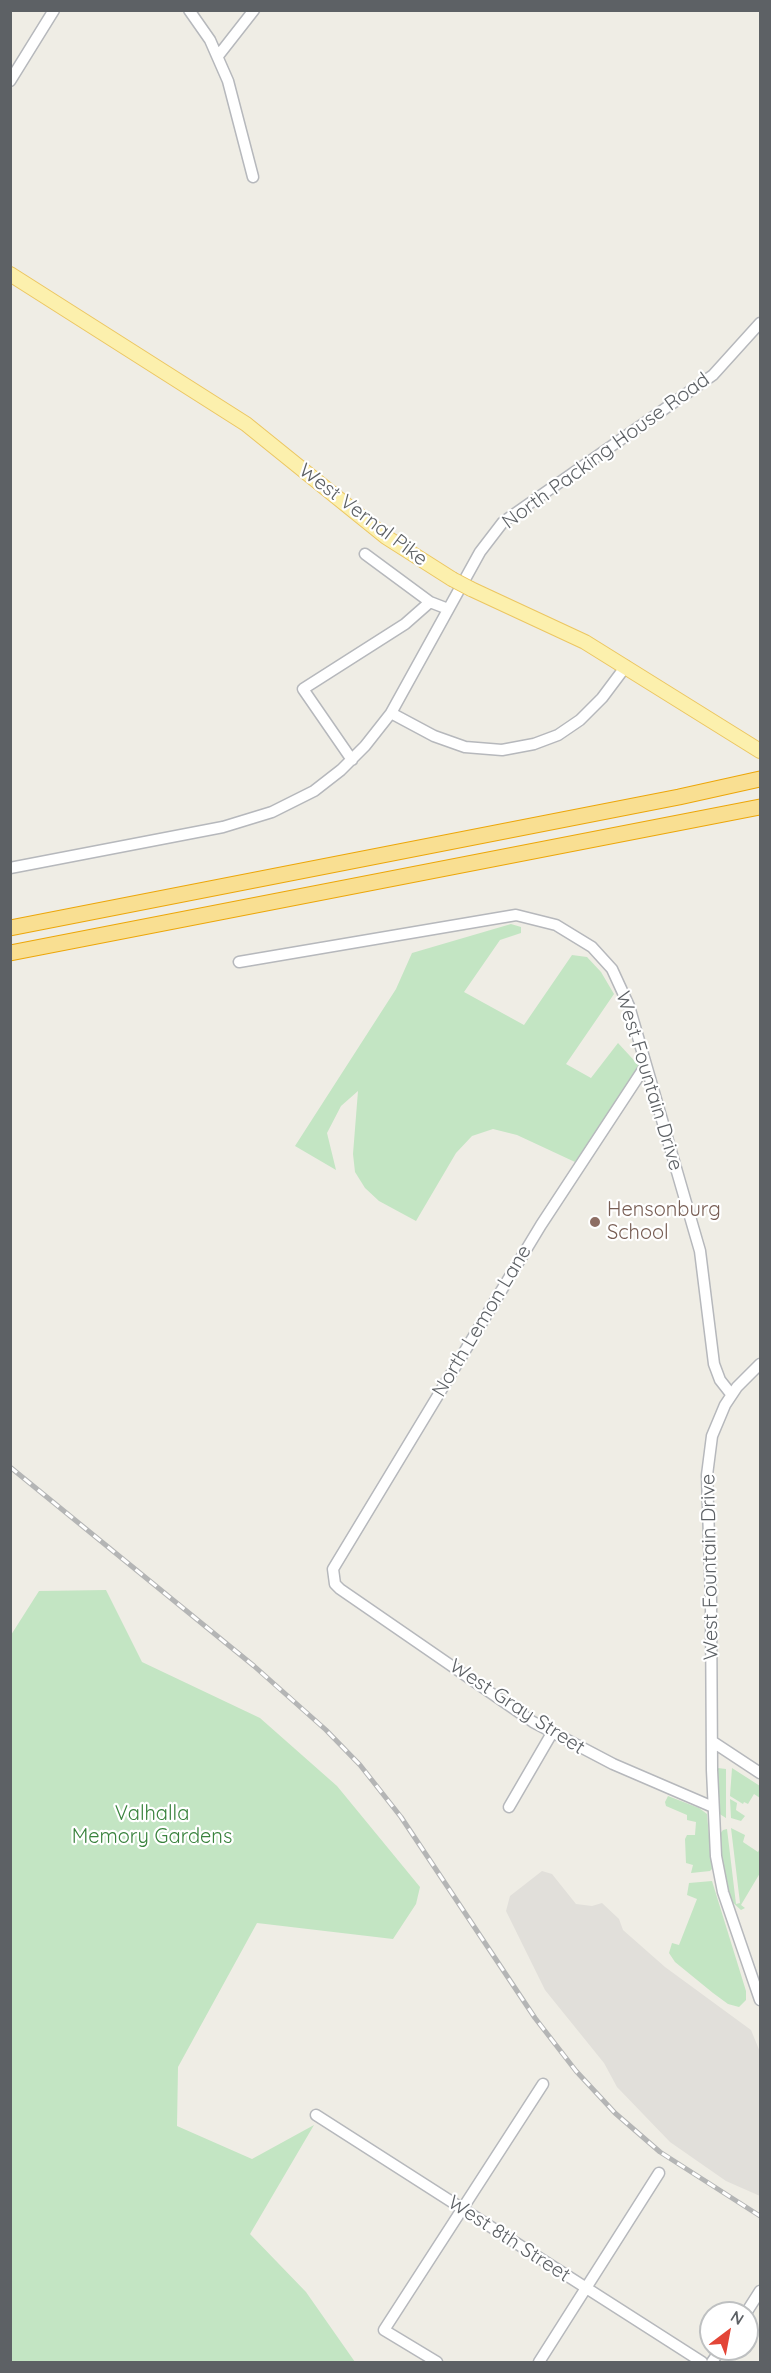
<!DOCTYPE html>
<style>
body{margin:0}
#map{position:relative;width:771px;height:2373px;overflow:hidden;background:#efede5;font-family:Quicksand,sans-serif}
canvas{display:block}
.frame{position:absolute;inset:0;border:12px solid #5d6165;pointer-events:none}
.north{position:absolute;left:699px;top:2301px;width:60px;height:60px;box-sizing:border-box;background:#fff;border:2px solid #bec0c1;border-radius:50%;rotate:32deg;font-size:16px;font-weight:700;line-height:24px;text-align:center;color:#5d6165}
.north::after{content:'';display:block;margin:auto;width:21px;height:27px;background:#e34537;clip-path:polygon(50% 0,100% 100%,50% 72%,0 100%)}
</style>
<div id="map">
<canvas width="771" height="2373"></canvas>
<div class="frame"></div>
<div class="north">N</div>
</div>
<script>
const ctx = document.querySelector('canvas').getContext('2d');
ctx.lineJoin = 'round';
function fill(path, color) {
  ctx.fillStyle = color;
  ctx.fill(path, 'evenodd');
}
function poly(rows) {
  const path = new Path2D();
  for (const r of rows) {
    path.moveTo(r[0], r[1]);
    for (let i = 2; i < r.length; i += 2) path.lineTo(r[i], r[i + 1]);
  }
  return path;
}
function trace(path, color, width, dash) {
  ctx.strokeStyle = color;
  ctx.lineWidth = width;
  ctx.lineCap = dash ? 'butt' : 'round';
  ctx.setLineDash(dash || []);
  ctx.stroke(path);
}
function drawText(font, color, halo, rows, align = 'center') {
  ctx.font = font + ' Quicksand,sans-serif';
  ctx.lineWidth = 4.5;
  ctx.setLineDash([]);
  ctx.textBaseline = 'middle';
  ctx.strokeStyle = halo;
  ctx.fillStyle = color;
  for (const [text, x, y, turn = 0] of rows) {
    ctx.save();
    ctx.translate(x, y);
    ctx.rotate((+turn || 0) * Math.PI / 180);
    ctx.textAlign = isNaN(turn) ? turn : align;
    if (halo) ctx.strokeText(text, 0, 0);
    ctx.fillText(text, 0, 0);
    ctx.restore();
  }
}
const industrial = poly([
 [542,1871,552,1874,576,1904,592,1906,602,1903,619,1919,623,1930,665,1967,751,2030,760,2052,760,2196,726,2181,670,2142,617,2087,604,2063,545,1990,506,1911,510,1896]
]);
const green = poly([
 [511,924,521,927,521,933,500,940,464,992,524,1025,572,955,587,957,601,972,614,994,566,1064,591,1078,618,1043,642,1069,575,1162,517,1135,493,1129,472,1136,456,1153,416,1221,379,1201,365,1188,355,1172,353,1154,358,1091,341,1106,327,1133,336,1170,295,1146,396,989,412,953],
 [106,1590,142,1662,260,1718,337,1786,420,1887,416,1904,393,1939,257,1923,178,2067,177,2126,252,2159,314,2125,250,2234,306,2292,355,2362,11,2362,11,1635,39,1591],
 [718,1768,726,1769,726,1818,718,1813],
 [732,1768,760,1786,760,1798,754,1794,748,1804,744,1802,743,1804,730,1796],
 [668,1796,699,1808,707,1814,712,1869,710,1871,691,1873,693,1865,686,1863,685,1839,687,1835,695,1835,696,1822,687,1820,687,1815,666,1806,665,1802],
 [730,1799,737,1803,736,1810,745,1816,741,1821,731,1818],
 [731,1828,745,1835,743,1842,758,1852,760,1848,760,1873,741,1905,745,1908,741,1910,731,1901,720,1852,719,1835,723,1830,727,1829,736,1904,740,1903],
 [712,1881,746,1991,746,2000,739,2007,728,2004,713,1993,675,1962,669,1953,672,1943,679,1945,697,1899,687,1895,689,1883]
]);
const minor = poly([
 [189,10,210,40,228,81,253,177],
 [218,56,254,10],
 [10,81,54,10],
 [365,554,430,602],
 [391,713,480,552,503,522,713,375,760,323],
 [352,760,303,689,405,624,430,602,448,609],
 [10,868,223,827,272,812,314,791,341,770,365,746,391,713,434,736,465,747,502,750,534,744,558,735,580,720,602,698,626,666],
 [239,962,516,915,556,925,592,947,612,969,629,1006,700,1251,714,1364,720,1380,731,1394],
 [646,1065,541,1225,333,1569,335,1584,340,1589,533,1722,613,1764,713,1807],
 [760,1364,737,1387,725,1405,712,1436,707,1475,711,1601,712,1770,716,1856,723,1892,760,2000],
 [713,1742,760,1773],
 [509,1807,552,1733],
 [316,2115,702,2362],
 [746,2313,760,2291],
 [437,2362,384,2330,543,2084],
 [539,2362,659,2173],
 [712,2362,721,2349]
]);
const major = poly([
 [10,274,246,424,386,537,452,579],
 [471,589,585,642,760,751]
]);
const highway = poly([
 [10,928,679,797,760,779],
 [10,953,760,807]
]);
const rail = poly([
 [10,1467,254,1666,326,1730,360,1765,401,1817,535,2018,576,2071,615,2113,660,2152,760,2216]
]);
const majorBridge = poly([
 [452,579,471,589]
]);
const markers = [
 [595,1222,6,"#8d6e63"]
];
const streetNames = [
 ["North Packing House Road",606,451,-36],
 ["West Vernal Pike",363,515,37],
 ["West Fountain Drive",649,1081,73],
 ["North Lemon Lane",482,1321,-59],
 ["West Fountain Drive",710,1567,-91],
 ["West Gray Street",517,1707,33],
 ["West 8th Street",509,2239,33]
];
const educationNames = [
 ["Hensonburg",607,1210],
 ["School",607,1233]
];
const parkNames = [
 ["Valhalla",152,1814],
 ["Memory Gardens",152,1837]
];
fill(industrial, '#e1dfda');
fill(green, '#c3e5c3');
trace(minor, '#b6b8bc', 13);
trace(major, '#ecc661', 16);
trace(highway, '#eca609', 17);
trace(minor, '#fff', 10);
trace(major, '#fcf0ad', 14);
trace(highway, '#f9df92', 15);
trace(rail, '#b4b5b5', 5);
trace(rail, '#fff', 3, [9]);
trace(majorBridge, '#ecc661', 16, []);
trace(majorBridge, '#fcf0ad', 14);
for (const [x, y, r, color] of markers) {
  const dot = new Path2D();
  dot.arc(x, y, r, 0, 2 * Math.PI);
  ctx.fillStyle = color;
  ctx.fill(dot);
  trace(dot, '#fff', 2);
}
drawText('20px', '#5d6165', '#fff', streetNames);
drawText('20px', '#785e54', '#fff', educationNames, 'left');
drawText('20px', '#38823c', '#fff', parkNames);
</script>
